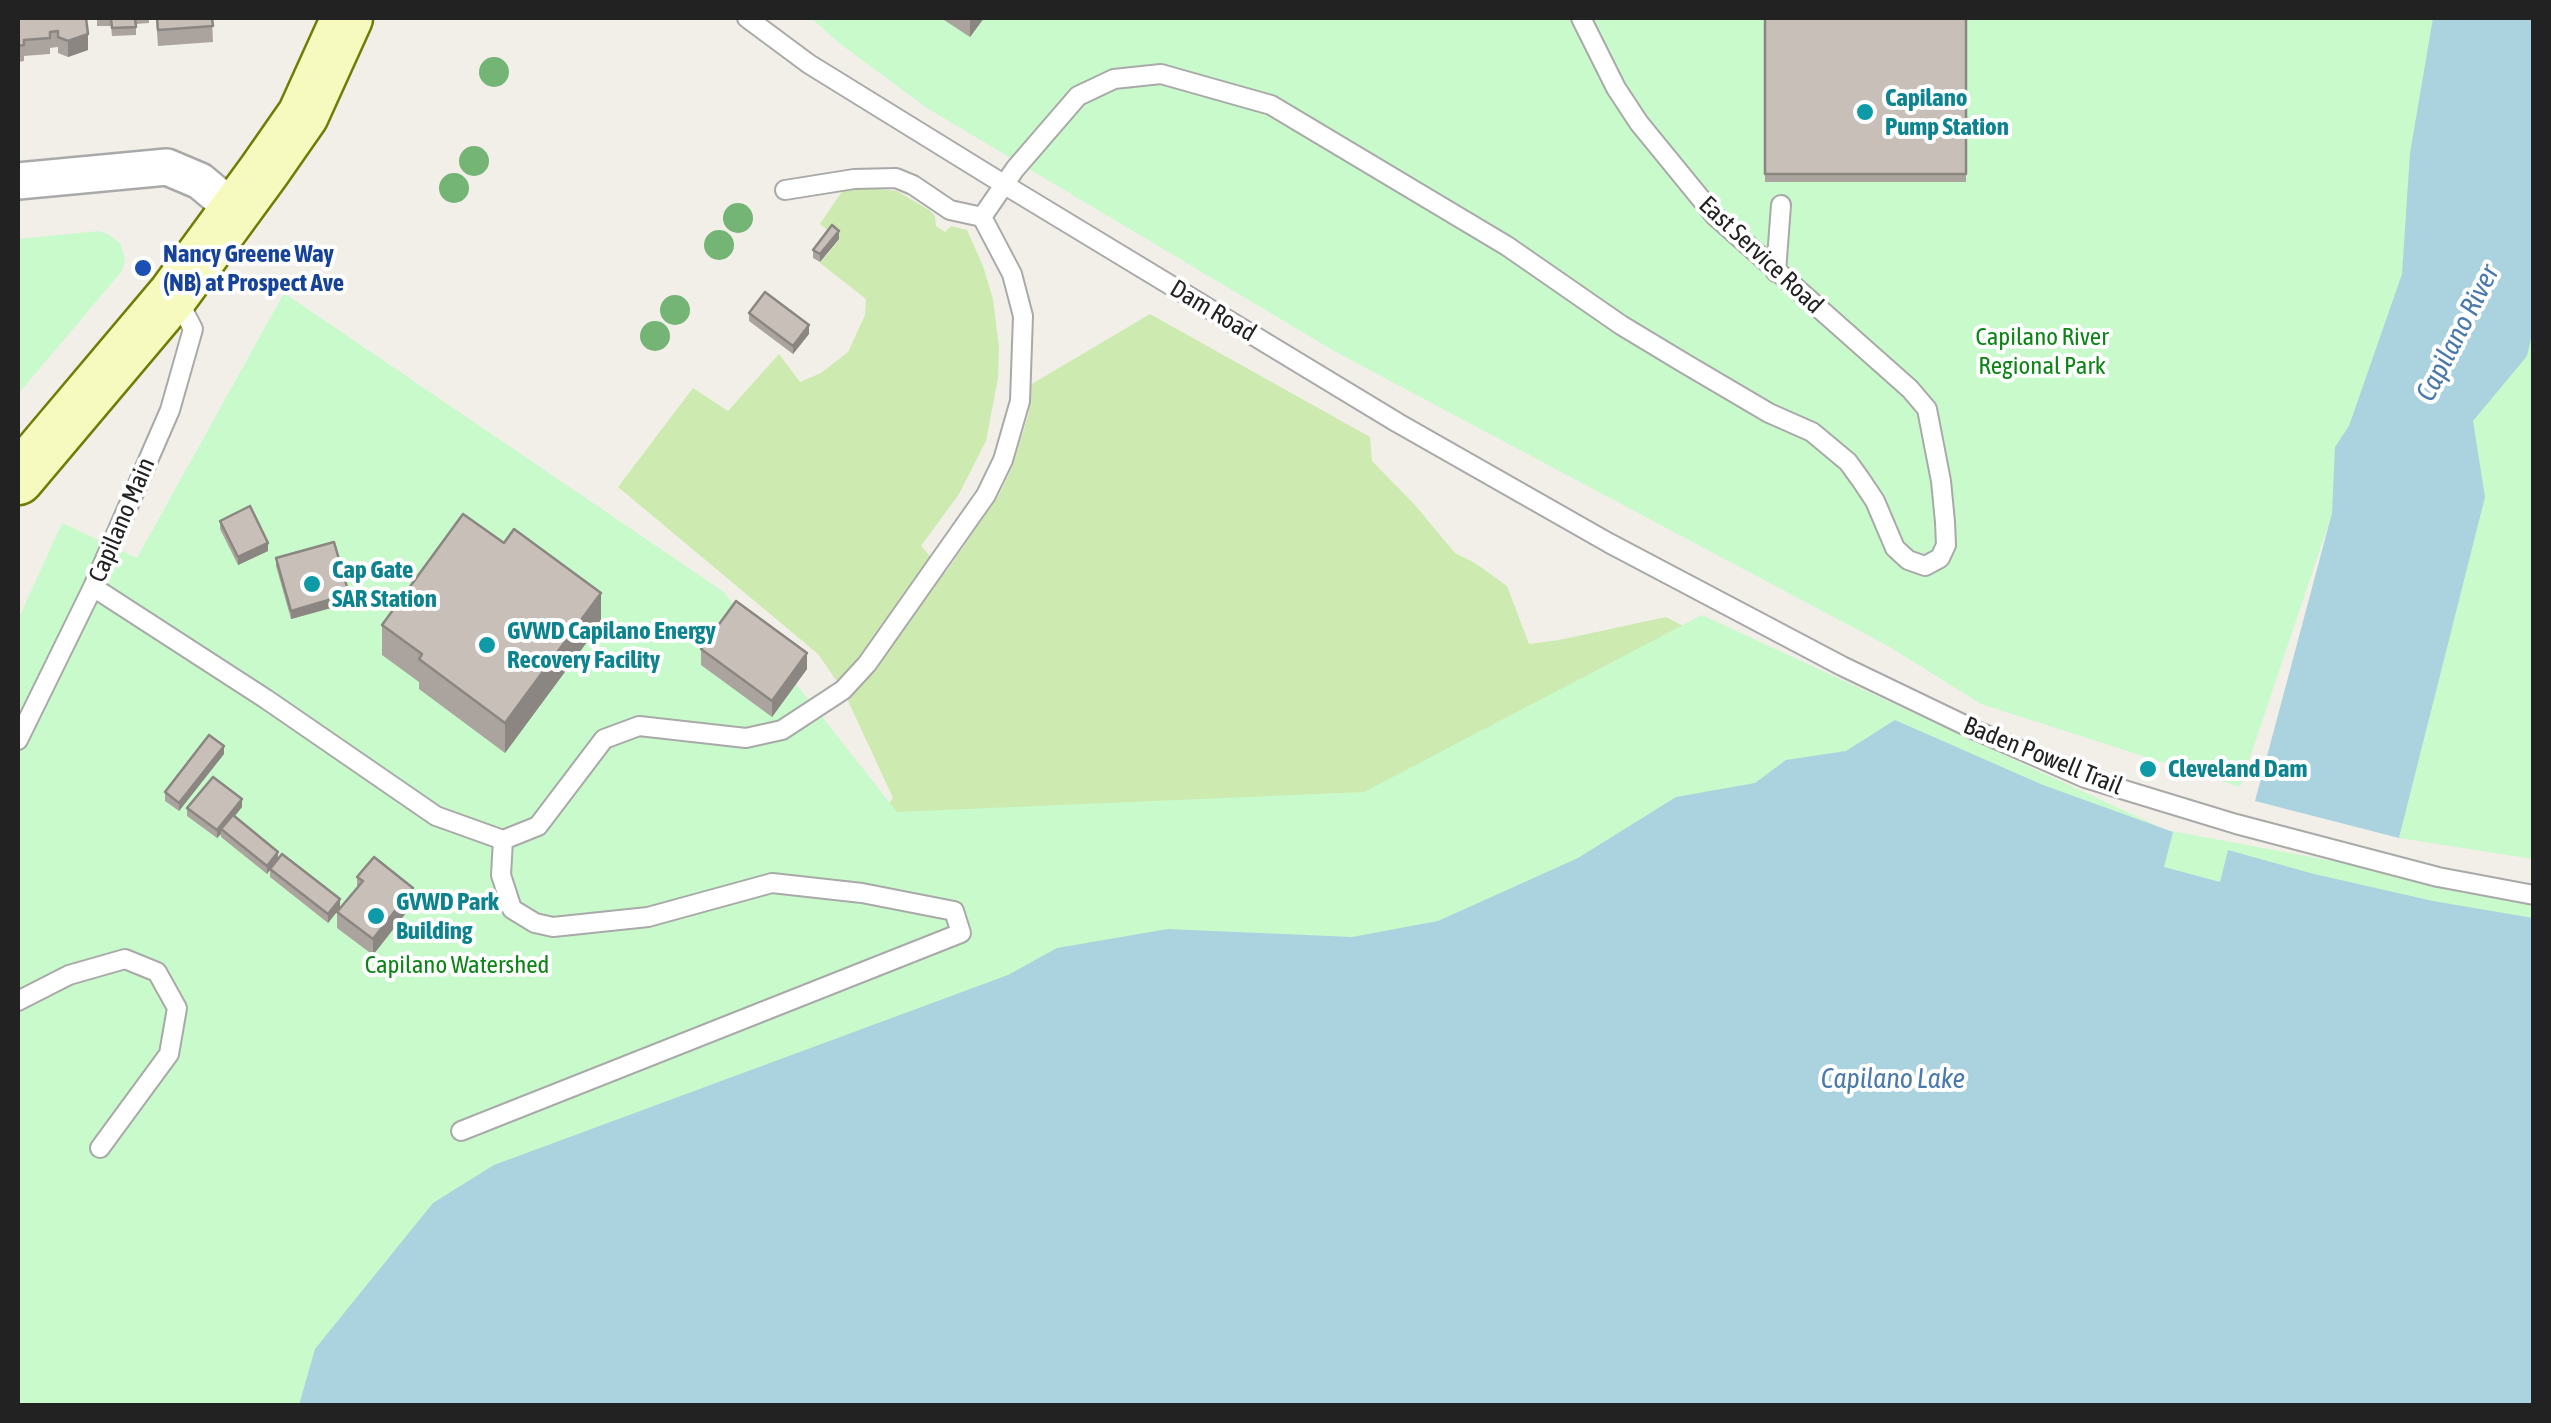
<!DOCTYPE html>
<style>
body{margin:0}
#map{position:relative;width:2551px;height:1423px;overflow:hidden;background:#f2efe9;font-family:"Asap Condensed",sans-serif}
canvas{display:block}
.frame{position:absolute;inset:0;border:20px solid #222;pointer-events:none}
</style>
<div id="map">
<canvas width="2551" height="1423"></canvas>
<div class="frame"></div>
</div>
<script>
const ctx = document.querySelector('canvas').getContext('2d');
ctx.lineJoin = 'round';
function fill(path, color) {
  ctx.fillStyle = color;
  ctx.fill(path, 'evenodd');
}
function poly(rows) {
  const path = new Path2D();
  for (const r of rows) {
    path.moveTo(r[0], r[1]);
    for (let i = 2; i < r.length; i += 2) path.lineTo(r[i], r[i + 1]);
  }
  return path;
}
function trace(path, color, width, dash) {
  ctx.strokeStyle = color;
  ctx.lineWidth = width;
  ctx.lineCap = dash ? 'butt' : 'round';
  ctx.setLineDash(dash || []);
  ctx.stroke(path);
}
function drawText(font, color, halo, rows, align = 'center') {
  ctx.font = font + ' "Asap Condensed",sans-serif';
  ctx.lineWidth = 8;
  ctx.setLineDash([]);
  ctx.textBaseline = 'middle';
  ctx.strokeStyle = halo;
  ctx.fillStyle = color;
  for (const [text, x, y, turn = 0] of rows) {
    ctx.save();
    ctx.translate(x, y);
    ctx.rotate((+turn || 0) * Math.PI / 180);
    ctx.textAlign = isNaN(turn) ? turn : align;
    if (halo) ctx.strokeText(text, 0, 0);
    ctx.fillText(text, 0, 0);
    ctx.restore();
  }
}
const grass = poly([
 [860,187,897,191,929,210,935,216,936,226,945,232,951,226,967,230,983,266,993,299,999,347,998,378,986,441,959,494,921,546,945,573,999,495,1013,465,1029,412,1030,385,1150,314,1370,437,1372,461,1415,505,1455,553,1475,563,1507,586,1529,644,1559,640,1666,617,1749,660,1666,766,852,851,893,798,843,690,818,654,618,487,693,388,728,411,779,354,800,382,821,373,848,352,865,315,866,299,820,263,839,240,820,224,843,190]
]);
const park = poly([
 [811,18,2533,18,2533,859,2399,838,2471,548,2332,514,2240,787,1981,704,1888,646,1334,351,927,108,839,43],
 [99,231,110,235,121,245,125,260,122,271,18,394,18,239],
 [284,293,724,592,897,812,1364,792,1702,615,2166,830,2533,898,2533,1405,18,1406,18,620,62,523,137,558]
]);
const water = poly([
 [2433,18,2533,18,2534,326,2527,356,2473,421,2485,497,2399,838,2255,801,2332,513,2335,447,2349,426,2402,274,2410,153],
 [1895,720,2043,785,2173,832,2164,867,2220,882,2228,850,2314,874,2433,901,2533,918,2533,1405,299,1405,315,1349,433,1203,494,1165,1008,975,1057,948,1168,929,1352,937,1438,921,1578,858,1676,797,1755,783,1786,760,1846,751]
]);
const lane = poly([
 [747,18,809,64,1005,185,1398,423,1609,543,1842,666,1975,730,2085,778,2236,824,2438,877,2534,895],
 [785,190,854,179,896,178,913,185,950,210,982,217],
 [1776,272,1781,205],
 [93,587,266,699,436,816,503,840,538,826,604,739,639,726,746,738,782,730,843,690,867,664,986,495,1003,460,1020,401,1023,316,1012,274,982,217,1015,169,1078,96,1114,79,1161,74,1271,105,1507,246,1621,325,1684,363,1769,413,1812,432,1848,462,1861,480,1875,501,1895,548,1908,560,1925,566,1940,558,1946,545,1945,522,1941,481,1927,409,1910,389,1715,216,1639,123,1616,88,1581,18],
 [18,740,93,587,170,410,193,329,177,298],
 [18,1001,69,975,125,959,157,972,177,1008,169,1054,100,1148],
 [461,1131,961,933,954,911,862,893,772,883,648,917,553,927,535,923,512,909,501,875,503,840]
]);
const street = poly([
 [18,181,167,167,200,181,236,211]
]);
const secondary = poly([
 [18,479,174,294,264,171,303,115,347,18]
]);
const trees = [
 [494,72],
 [474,161],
 [454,188],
 [738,218],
 [719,245],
 [675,310],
 [655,336]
];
const wall = poly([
 [18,18,86,18,88,50,68,57,58,53,58,47,50,48,50,54,24,56,24,61,18,62],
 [97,18,149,18,149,23,136,24,136,35,112,36,111,26,97,26],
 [156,18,212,18,213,42,158,46],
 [941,18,984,18,970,37],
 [1765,18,1966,18,1966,182,1765,182],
 [839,239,820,262,813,258,813,250],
 [749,313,809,334,793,354,749,321],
 [220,521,268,551,238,565,220,529],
 [276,558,349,603,291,619,276,566],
 [601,623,505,753,419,689,419,682,382,655,382,625],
 [701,649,807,669,772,717,701,665],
 [224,754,179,811,165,801,165,792],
 [242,807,234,816,278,858,340,908,328,923,270,877,270,870,267,874,221,837,221,834,217,838,187,816,187,808],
 [357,877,413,904,373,955,337,928,337,912,357,889]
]);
const shadedWall = poly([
 [970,18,984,18,970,37],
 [88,34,88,50,68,57,68,41],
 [839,231,839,239,820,262,820,254],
 [809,325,809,334,793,354,793,346],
 [268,543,268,551,238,565,238,557],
 [601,593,601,623,505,753,505,723],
 [349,594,349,603,291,619,291,611],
 [807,653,807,669,772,717,772,701],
 [224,746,224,754,179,811,179,803],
 [242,799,242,807,223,831,221,829,221,834,217,838,217,830],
 [278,852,278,860,267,874,267,866],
 [413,888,413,904,373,955,373,939],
 [340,899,340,908,328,923,328,914]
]);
const building = poly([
 [18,18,86,18,88,34,68,41,58,37,58,31,50,32,50,38,24,40,24,45,18,46,18,18],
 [97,18,135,18,136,27,112,28,111,18,97,18],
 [157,18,212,18,213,26,158,30,157,18],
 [1765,18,1966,18,1966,174,1765,174,1765,18],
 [832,225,839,231,820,254,813,250,832,225],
 [765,292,809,325,793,346,749,313,765,292],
 [250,506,268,543,238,557,220,521,250,506],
 [463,514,504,543,514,529,601,593,505,723,419,659,422,654,382,625,463,514],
 [334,542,349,594,291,611,276,558,334,542],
 [736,601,807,653,772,701,701,649,736,601],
 [209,735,224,746,179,803,165,792,209,735],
 [213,777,242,799,217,830,187,808,213,777],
 [233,815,278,852,267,866,221,829,233,815],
 [282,854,340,899,328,914,270,869,282,854],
 [374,857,413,888,373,939,337,912,363,881,357,877,374,857]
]);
const markers = [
 [1865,112,10,"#0f9aa8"],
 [143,268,10,"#1a4fb4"],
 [312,584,10,"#0f9aa8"],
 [487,645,10,"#0f9aa8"],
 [2148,769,10,"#0f9aa8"],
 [376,916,10,"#0f9aa8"]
];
const cultureNames = [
 ["Capilano",1885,98],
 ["Pump Station",1885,127],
 ["Cap Gate",332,570],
 ["SAR Station",332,599],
 ["GVWD Capilano Energy",507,631],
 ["Recovery Facility",507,660],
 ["Cleveland Dam",2168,769],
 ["GVWD Park",396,902],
 ["Building",396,931]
];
const transitNames = [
 ["Nancy Greene Way",163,254],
 ["(NB) at Prospect Ave",163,283]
];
const streetNames = [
 ["East Service Road",1761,255,43],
 ["Dam Road",1213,311,31],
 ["Capilano Main",122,520,-67],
 ["Baden Powell Trail",2043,756,22]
];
const parkNames = [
 ["Capilano River",2042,337],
 ["Regional Park",2042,366],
 ["Capilano Watershed",457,965]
];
const waterNames = [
 ["Capilano River",2458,333,-63],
 ["Capilano Lake",1893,1079]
];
fill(grass, '#cdebb0');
fill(park, '#c8facc');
fill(water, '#aad3df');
trace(lane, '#a9a9a9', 22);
trace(street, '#a9a9a9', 40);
trace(secondary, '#707d05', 55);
trace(lane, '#fff', 18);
trace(street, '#fff', 35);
trace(secondary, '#f7fabf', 50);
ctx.fillStyle = '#74b475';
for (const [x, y] of trees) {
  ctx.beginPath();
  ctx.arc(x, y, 15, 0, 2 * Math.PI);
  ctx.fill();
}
fill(wall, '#aba49e');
fill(shadedWall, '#8b8681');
fill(building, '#c7bfb8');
trace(building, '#8b8681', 2.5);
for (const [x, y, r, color] of markers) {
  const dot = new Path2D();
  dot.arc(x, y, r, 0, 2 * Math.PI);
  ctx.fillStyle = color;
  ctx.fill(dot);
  trace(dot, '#fff', 4);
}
drawText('bold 25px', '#0d838f', '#fff', cultureNames, 'left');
drawText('bold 25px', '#164399', '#fff', transitNames, 'left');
drawText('25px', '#222', '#fff', streetNames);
drawText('25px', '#0c8416', '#fff', parkNames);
drawText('italic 28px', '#4a7aab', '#fff', waterNames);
</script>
